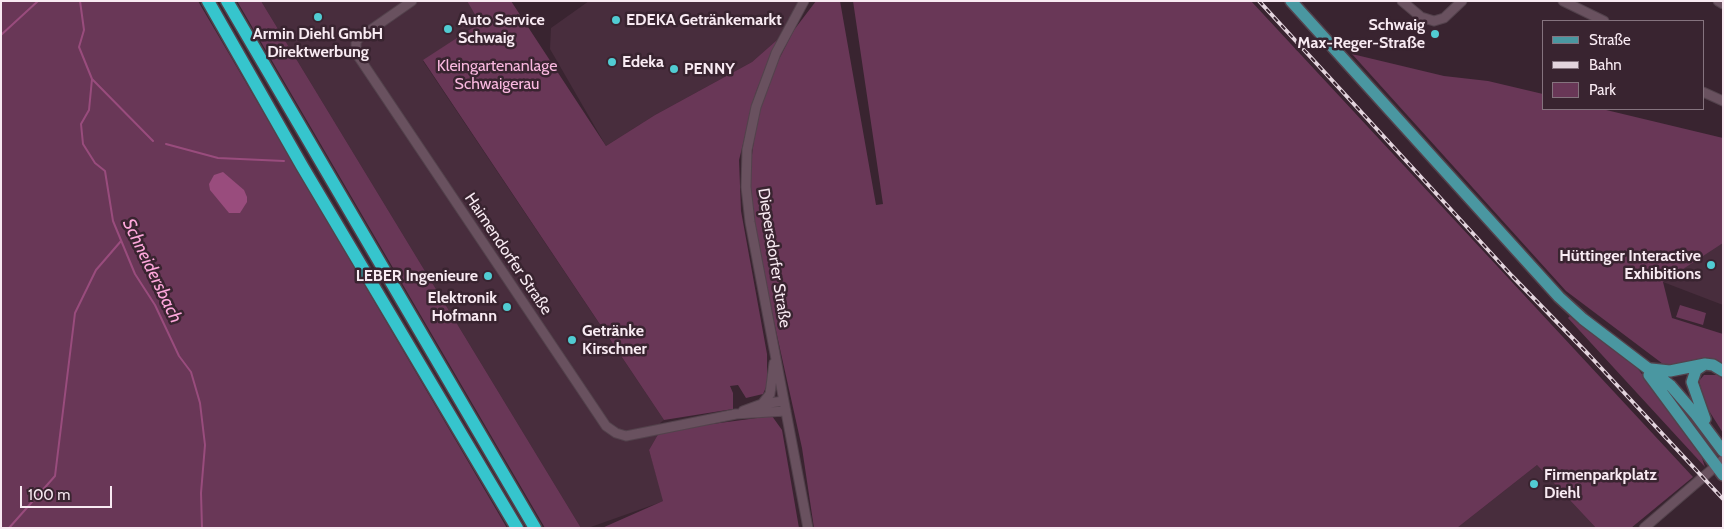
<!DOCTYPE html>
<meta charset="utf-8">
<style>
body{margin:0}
#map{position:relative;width:1724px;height:529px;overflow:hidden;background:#392430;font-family:Cabin,sans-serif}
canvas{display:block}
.frame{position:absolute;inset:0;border:2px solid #f8eaf2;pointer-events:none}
.legend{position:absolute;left:1542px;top:20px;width:162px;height:90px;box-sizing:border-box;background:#392430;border:1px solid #85737e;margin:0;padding:6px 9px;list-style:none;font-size:15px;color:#f8eaf2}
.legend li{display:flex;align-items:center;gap:10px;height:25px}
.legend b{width:25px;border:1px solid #85737e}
.scale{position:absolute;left:20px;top:486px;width:92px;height:22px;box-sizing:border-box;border:2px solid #f8eaf2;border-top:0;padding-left:6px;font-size:15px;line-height:18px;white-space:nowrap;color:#f8eaf2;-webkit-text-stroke:4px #392430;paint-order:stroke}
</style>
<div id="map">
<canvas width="1724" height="529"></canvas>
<div class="frame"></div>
<ul class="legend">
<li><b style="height:6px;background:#4a97a1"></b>Straße</li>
<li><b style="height:6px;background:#e3d4dd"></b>Bahn</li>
<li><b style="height:14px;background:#693757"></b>Park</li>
</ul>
<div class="scale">100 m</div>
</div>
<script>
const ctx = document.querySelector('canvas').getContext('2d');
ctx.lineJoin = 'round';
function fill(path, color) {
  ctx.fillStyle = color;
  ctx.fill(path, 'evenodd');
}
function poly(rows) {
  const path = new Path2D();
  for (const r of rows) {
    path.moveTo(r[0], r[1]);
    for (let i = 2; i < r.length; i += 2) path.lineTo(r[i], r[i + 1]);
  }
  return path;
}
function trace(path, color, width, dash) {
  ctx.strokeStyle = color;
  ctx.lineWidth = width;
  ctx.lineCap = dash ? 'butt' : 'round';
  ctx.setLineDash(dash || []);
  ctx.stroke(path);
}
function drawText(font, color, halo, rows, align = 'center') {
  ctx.font = font + ' Cabin,sans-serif';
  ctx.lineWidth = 5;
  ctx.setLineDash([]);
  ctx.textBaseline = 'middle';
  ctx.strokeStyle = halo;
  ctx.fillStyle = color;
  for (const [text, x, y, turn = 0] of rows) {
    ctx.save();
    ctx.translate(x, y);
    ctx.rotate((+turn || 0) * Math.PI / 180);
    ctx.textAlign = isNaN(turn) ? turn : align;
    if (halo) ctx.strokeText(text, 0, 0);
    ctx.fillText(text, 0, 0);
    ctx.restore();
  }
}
const built = poly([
 [261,1,467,1,481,23,423,61,664,420,660,423,660,431,649,450,664,501,588,528,581,528],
 [589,1,799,1,777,40,752,62,655,115,606,146,550,49,551,28],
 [1723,243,1723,305,1663,282,1711,249],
 [1537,465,1596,528,1457,528]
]);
const green = poly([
 [1,1,198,1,507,528,1,528],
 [237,1,261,1,581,528,545,528],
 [467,1,511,1,606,146,655,115,752,62,777,40,756,92,739,160,741,211,767,354,767,385,763,394,746,398,738,385,730,386,733,393,733,409,664,420,423,60,480,23],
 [816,1,840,1,876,205,883,204,853,1,1251,1,1693,477,1631,528,1596,528,1537,465,1457,528,814,528,802,448,757,245,751,196,750,170,758,109,778,61,794,30],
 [1352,54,1444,76,1488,81,1543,94,1543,109,1602,109,1723,138,1723,243,1663,282,1672,318,1723,334,1723,363,1712,358,1667,367,1566,291],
 [1680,305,1706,313,1703,325,1676,317],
 [1570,316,1635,365,1699,449,1705,467,1568,318],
 [1704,375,1719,375,1723,380,1723,433,1706,406,1699,381],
 [772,416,782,430,799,528,602,528,663,501,649,450,660,431]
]);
const water = poly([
 [223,172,244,190,247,197,247,202,240,213,229,213,210,190,209,184,214,175]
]);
const stream = poly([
 [80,1,84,30,79,47,92,79,89,110,81,124,83,144,95,163,105,171,113,221,135,274,155,305,179,356,191,372,200,403,205,445,201,493,202,528],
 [1,35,38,1],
 [92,79,153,141],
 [166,144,218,158,284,161],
 [9,528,55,476,75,313,96,270,121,241]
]);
const minor = poly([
 [412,1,359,38,356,42,356,53,606,426,616,433,626,436,736,414,786,411],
 [804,1,776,53,756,107,747,150,746,187,750,222,808,528],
 [1402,1,1421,17,1434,21,1444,18,1462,1],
 [1563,1,1604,21],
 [1718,1,1723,4],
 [1703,92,1723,101],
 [762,404,770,394,774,363],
 [743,411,762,404,784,401],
 [1644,528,1723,460]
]);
const major = poly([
 [1291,1,1559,297,1583,319,1671,386,1696,415,1723,451],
 [1705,364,1696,370,1692,382,1705,419],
 [1651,369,1670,371,1705,364,1713,365,1723,371],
 [1649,375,1723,475]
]);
const highway = poly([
 [208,1,302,166,517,528],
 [227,1,535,528]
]);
const rail = poly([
 [1259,1,1512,276,1589,355,1723,499]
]);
const markers = [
 [318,17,5,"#51ccd3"],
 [616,20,5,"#51ccd3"],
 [448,29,5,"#51ccd3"],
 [1435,34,5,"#51ccd3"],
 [612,62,5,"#51ccd3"],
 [674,69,5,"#51ccd3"],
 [1711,265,5,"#51ccd3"],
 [488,276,5,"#51ccd3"],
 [507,307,5,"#51ccd3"],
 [572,340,5,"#51ccd3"],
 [1534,484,5,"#51ccd3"]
];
const poiNames = [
 ["Auto Service",458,20],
 ["Schwaig",458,38],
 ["EDEKA Getränkemarkt",626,20],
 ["Schwaig",1425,25,"right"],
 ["Max-Reger-Straße",1425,43,"right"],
 ["Armin Diehl GmbH",318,34,"center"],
 ["Direktwerbung",318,52,"center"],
 ["Edeka",622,62],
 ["PENNY",684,69],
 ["Hüttinger Interactive",1701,256,"right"],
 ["Exhibitions",1701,274,"right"],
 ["LEBER Ingenieure",478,276,"right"],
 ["Elektronik",497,298,"right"],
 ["Hofmann",497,316,"right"],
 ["Getränke",582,331],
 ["Kirschner",582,349],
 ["Firmenparkplatz",1544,475],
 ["Diehl",1544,493]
];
const parkNames = [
 ["Kleingartenanlage",497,66],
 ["Schwaigerau",497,84]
];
const streetNames = [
 ["Haimendorfer Straße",508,254,56],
 ["Diepersdorfer Straße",774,258,81]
];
const waterNames = [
 ["Schneidersbach",152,271,64]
];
fill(built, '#482d3d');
fill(green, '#693757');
fill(water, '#994c7d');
trace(stream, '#994c7d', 2);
trace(minor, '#53424c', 11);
trace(major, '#53424c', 14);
trace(highway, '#53424c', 15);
trace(minor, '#69515f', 9);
trace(major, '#4a97a1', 11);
trace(highway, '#36c5cd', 12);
trace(rail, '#e3d4dd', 4);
trace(rail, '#392430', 2, [5.5]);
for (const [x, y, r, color] of markers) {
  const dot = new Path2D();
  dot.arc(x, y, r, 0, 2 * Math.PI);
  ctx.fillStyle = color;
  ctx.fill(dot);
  trace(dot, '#392430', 2);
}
drawText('bold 16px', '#f8eaf2', '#392430', poiNames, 'left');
drawText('16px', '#f9b8df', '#392430', parkNames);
drawText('16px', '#f8eaf2', '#392430', streetNames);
drawText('italic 18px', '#fda7db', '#392430', waterNames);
</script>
